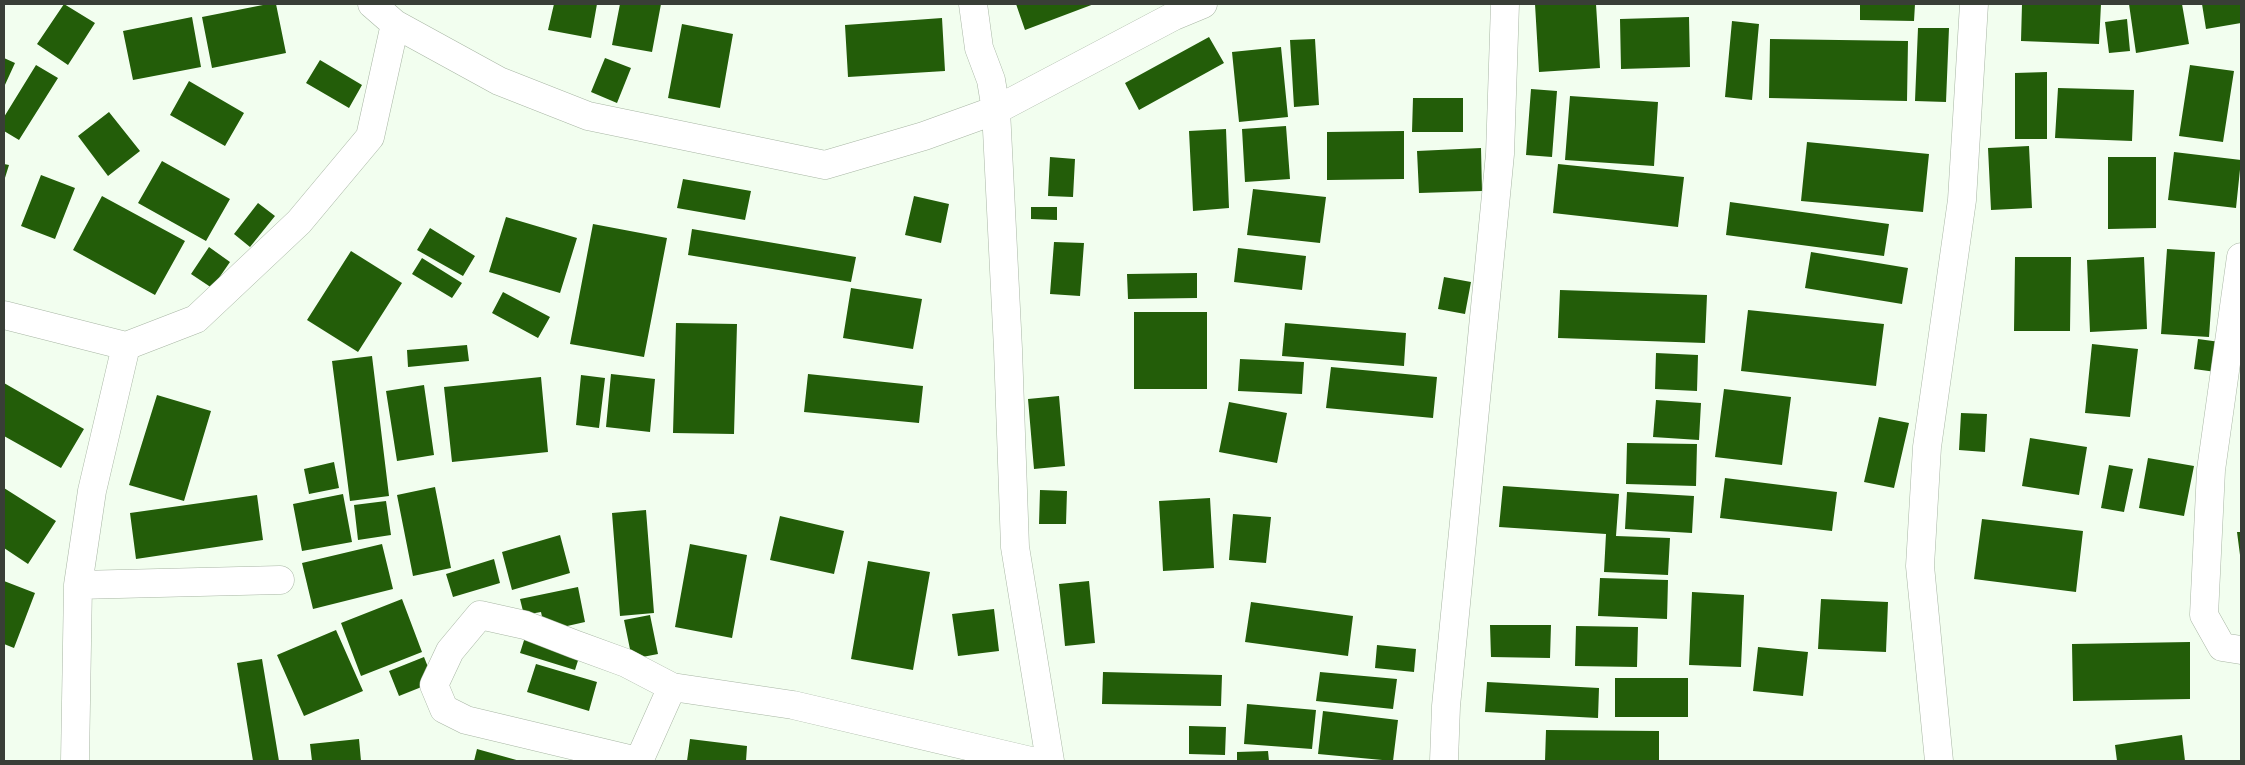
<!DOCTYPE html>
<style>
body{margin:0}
#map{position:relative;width:2245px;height:765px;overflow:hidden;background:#f2feef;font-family:"Asap Condensed",sans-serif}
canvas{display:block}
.frame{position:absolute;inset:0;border:5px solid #393e37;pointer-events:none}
</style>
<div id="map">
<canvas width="2245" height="765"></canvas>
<div class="frame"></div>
</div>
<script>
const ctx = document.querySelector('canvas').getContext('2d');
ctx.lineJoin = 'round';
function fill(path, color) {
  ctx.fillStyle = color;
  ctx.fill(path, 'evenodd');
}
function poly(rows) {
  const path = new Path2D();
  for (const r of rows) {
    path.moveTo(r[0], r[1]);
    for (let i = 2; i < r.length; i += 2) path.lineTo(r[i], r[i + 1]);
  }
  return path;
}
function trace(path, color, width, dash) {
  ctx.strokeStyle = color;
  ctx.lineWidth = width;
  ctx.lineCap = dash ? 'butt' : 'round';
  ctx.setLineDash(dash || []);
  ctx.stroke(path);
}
const building = poly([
 [64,4,95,23,68,65,37,44],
 [268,4,276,4,286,53,212,68,202,17],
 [554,4,597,4,591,38,548,30],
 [620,4,661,4,652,52,612,45],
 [1016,4,1094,4,1025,30],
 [1535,4,1596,4,1600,68,1539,72],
 [1860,4,1915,4,1914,21,1860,20],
 [2022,4,2101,4,2099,44,2021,41],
 [2129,4,2182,4,2189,44,2136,53],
 [2202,4,2241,4,2241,23,2206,29],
 [192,17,201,67,133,80,123,31],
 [1689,17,1690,67,1621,69,1620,19],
 [942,18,945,71,848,77,845,25],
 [2127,19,2130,51,2109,53,2105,22],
 [1732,21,1759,24,1752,100,1725,97],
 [682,24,733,34,720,108,668,98],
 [1918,28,1949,28,1946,102,1915,101],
 [1209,37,1224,63,1139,110,1125,83],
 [1315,39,1319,105,1294,107,1290,40],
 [1770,39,1908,41,1907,101,1769,98],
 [1281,47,1288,117,1239,122,1232,52],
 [4,58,15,63,4,87],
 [605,58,631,68,617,103,591,92],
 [320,60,362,85,349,108,306,83],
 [36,65,58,78,19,140,4,131,4,117],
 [2190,65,2234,71,2223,142,2179,136],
 [2047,72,2047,139,2015,139,2015,73],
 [189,81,244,113,225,146,170,115],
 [2058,88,2134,90,2132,141,2055,138],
 [1531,89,1557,91,1552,157,1526,155],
 [1570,96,1658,102,1654,166,1565,160],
 [1413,98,1463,98,1463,132,1412,132],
 [109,112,140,151,108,176,78,136],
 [1286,126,1290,179,1245,182,1242,129],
 [1226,129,1229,208,1193,211,1189,131],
 [1404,131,1404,179,1327,180,1327,132],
 [1807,142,1929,154,1923,212,1801,201],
 [2029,146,2032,208,1991,210,1988,148],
 [1481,148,1482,191,1419,193,1417,151],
 [2174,152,2241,160,2236,208,2168,200],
 [1050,157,1075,159,1073,197,1048,196],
 [2108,157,2156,157,2156,228,2108,229],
 [162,161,230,199,206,241,138,203],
 [4,164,9,165,4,181],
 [1558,164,1684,177,1678,227,1553,213],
 [41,175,75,188,55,239,21,226],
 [683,179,751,191,745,220,677,208],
 [1253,189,1326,197,1320,243,1247,235],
 [102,196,185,241,155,295,73,250],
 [914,196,949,204,941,243,905,235],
 [1730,202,1889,224,1884,256,1726,235],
 [258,203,275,216,250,247,234,234],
 [1031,207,1057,207,1057,220,1031,219],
 [506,217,577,238,560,293,489,272],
 [593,224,667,238,644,357,570,344],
 [430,228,475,256,463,276,417,250],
 [692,229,856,257,851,282,688,255],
 [1054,242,1084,243,1080,296,1050,294],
 [209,247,230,262,212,288,191,274],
 [1238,248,1306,256,1302,290,1234,282],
 [2167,249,2215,252,2209,337,2161,334],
 [351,251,402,283,358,352,307,320],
 [1811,252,1908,268,1902,304,1805,288],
 [2015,257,2071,257,2070,331,2014,331],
 [2144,257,2147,329,2090,332,2087,260],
 [422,258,462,283,452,298,412,274],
 [1197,273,1197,298,1128,299,1127,274],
 [1444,277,1471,282,1465,314,1438,309],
 [851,288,922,299,913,349,843,338],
 [1560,290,1707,295,1705,343,1558,338],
 [503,292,550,317,538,338,492,313],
 [1748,310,1884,324,1876,386,1741,371],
 [1134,312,1207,312,1207,389,1134,389],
 [676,323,737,324,734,434,673,433],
 [1285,323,1406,333,1404,366,1282,356],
 [2198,339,2220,342,2216,372,2194,369],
 [2092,344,2138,349,2130,417,2085,413],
 [467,345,469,361,408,367,407,350],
 [1656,353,1698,355,1697,391,1655,389],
 [372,356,389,496,350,501,332,361],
 [1240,359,1304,362,1302,394,1238,391],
 [1331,367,1437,377,1433,418,1326,408],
 [611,374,655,379,650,432,606,427],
 [808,374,923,386,919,423,804,412],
 [581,375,605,378,599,428,576,425],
 [541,377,548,452,452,462,444,387],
 [4,383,84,429,61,468,4,436],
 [424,385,434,455,397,461,386,391],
 [1724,389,1791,397,1782,465,1715,457],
 [157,395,211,411,184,501,129,485],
 [1059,396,1065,466,1034,469,1028,399],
 [1656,400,1701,403,1699,440,1653,437],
 [1229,402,1287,413,1277,463,1219,452],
 [1961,413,1987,414,1985,452,1959,450],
 [1879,417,1909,423,1894,488,1864,482],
 [2030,438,2087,447,2079,495,2022,486],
 [1627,443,1697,444,1696,486,1626,484],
 [2148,458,2194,466,2184,516,2139,508],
 [334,462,339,488,309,494,304,469],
 [2109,465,2133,469,2124,512,2101,508],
 [1725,478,1837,492,1832,531,1720,518],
 [1503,486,1619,494,1616,536,1670,538,1668,575,1604,572,1606,534,1499,527],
 [435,487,451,568,413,576,397,495],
 [4,488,56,521,28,564,4,548],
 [1040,490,1067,491,1066,524,1039,524],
 [1627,492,1694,496,1692,533,1625,529],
 [343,494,352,542,302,551,293,504],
 [257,495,263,540,136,559,130,513],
 [1210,498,1214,568,1163,571,1159,501],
 [386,501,391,535,358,540,354,505],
 [646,510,654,613,620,616,612,513],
 [1233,514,1271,517,1266,563,1229,560],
 [780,516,844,531,834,574,770,560],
 [1982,519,2083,531,2076,592,1974,579],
 [2237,532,2241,532,2241,555,2240,555],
 [560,535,570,573,512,590,502,552],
 [382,544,393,589,313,609,302,563],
 [690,544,747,555,732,638,675,627],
 [494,559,500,583,453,597,446,574],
 [868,561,930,572,913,670,851,659],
 [1600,578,1668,580,1667,619,1598,616],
 [4,581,35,593,14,648,4,644],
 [1089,581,1095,643,1065,646,1059,584],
 [578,587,585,622,545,631,541,612,524,615,520,599],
 [1692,592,1744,595,1741,667,1689,665],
 [402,599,422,652,361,676,341,623],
 [1821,599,1888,602,1886,652,1818,649],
 [1251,602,1353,616,1348,656,1245,642],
 [994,609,999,651,958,656,952,614],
 [650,615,658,654,632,659,624,620],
 [1490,625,1551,625,1550,658,1491,657],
 [1576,626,1638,627,1637,667,1575,666],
 [336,630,363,691,304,716,277,655],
 [526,634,581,651,575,670,520,653],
 [2190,642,2190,699,2073,701,2072,644],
 [1377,645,1416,649,1414,672,1375,668],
 [1758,647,1808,652,1803,696,1753,691],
 [424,657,434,682,399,696,389,671],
 [262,659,279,761,253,761,237,663],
 [536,664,597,682,589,711,527,692],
 [1103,672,1222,675,1221,706,1102,704],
 [1320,672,1397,679,1393,709,1316,701],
 [1615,678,1688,678,1688,717,1615,717],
 [1487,682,1599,688,1598,718,1485,712],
 [1247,704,1316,710,1312,749,1244,744],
 [1323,711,1398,720,1393,761,1318,754],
 [1189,726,1226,727,1225,755,1189,754],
 [1546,730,1659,731,1659,761,1545,761],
 [2182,735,2185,761,2117,761,2115,745],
 [359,739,361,761,312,761,310,744],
 [690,739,747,746,746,761,687,761],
 [477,749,520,761,474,761],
 [1268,751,1269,761,1237,761,1237,752]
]);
const minor = poly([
 [372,4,395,24,499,81,588,116,825,165,924,136,996,110,1174,16,1203,4],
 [973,4,979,48,991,80,996,110,1008,349,1015,547,1050,761],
 [2241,257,2211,470,2204,615,2222,647,2241,650],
 [4,315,126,346],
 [78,585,280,580],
 [75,761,78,585,92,491,126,346,196,319,299,222,370,137,395,24],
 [638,761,466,720,444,709,434,685,450,651,480,615,525,625,574,644,626,663,672,687,793,705,1031,761],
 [639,761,672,687],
 [1444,761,1446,706,1500,154,1505,4],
 [1939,761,1920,566,1927,447,1962,200,1974,4]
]);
fill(building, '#235d09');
trace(minor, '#a8b6a4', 29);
trace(minor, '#fff', 28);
</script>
